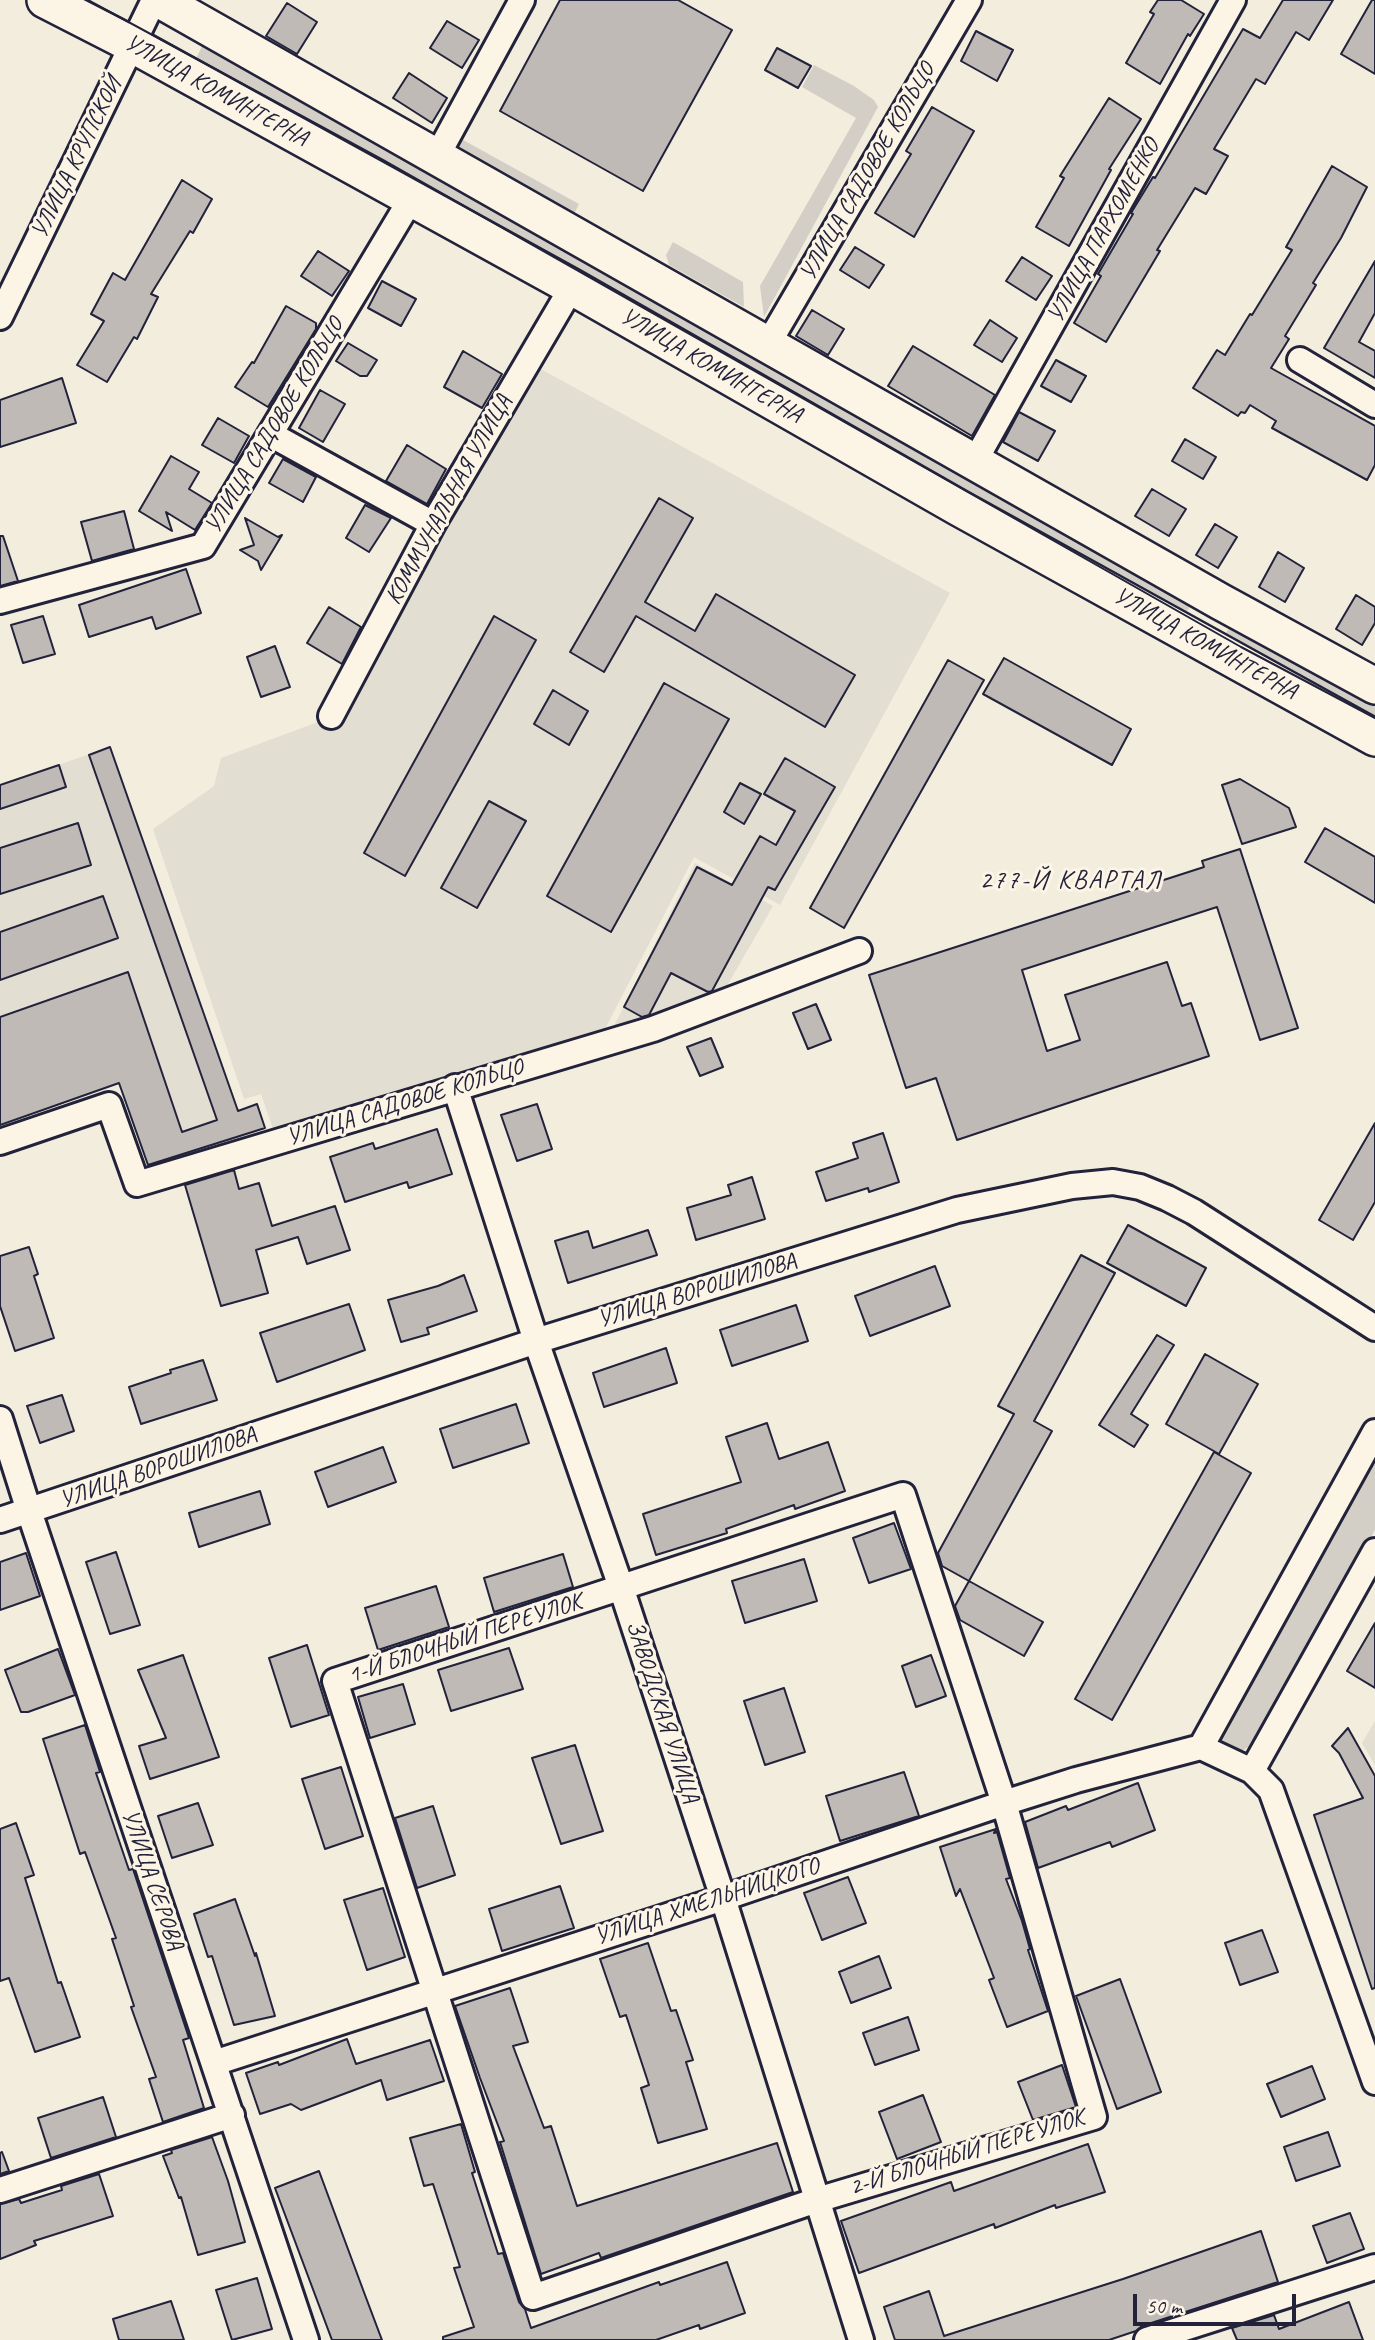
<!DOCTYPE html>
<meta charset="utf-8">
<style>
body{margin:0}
#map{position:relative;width:1375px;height:2340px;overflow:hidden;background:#f3edde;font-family:Caveat,sans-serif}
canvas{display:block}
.scale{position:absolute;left:1133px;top:2294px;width:163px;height:32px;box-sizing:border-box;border:4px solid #22223b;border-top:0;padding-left:9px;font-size:21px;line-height:24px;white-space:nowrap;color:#22223b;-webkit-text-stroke:5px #fcf5e5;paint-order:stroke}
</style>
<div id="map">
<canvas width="1375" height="2340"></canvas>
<div class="scale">50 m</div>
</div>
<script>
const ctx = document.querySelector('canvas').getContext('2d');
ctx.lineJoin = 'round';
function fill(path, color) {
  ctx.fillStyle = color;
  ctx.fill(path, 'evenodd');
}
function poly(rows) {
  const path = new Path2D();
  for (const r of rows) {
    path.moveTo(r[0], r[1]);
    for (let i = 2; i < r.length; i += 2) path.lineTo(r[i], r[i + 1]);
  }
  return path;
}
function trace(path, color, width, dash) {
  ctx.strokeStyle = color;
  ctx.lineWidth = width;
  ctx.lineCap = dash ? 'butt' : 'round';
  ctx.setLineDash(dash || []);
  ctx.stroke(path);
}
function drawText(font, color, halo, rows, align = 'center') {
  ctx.font = font + ' Caveat,sans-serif';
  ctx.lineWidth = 6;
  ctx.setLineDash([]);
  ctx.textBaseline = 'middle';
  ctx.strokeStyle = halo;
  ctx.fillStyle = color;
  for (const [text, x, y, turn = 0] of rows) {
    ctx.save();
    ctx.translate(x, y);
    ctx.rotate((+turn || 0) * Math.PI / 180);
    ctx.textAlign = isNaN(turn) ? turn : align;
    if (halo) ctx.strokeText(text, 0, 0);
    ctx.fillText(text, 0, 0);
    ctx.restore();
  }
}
const built = poly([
 [537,367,950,593,780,905,694,857,605,1029,273,1129,261,1094,244,1099,153,829,214,786,221,758,345,712],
 [110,747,238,1110,257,1104,265,1128,149,1168,119,1083,0,1125,0,785],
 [695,863,773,906,720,998,612,1030],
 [1375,1721,1375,1765,1362,1743]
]);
const green = poly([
 [204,42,1195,598,1182,620,191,69],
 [814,65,854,86,874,100,878,107,764,317,760,286,856,118,802,87],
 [456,136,579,204,574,214,454,148],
 [673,242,743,282,744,307,669,265,666,255],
 [1233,621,1375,699,1375,728,1221,642],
 [1375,1456,1375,1530,1258,1741,1232,1757,1218,1738]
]);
const building = poly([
 [560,0,678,0,732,30,643,191,500,111,560,0],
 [1158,0,1181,0,1204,14,1190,36,1188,34,1160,84,1126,63,1154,14,1150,12,1158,0],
 [1283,0,1333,0,1309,40,1296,32,1265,84,1256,79,1214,149,1228,156,1206,194,1195,188,1157,250,1160,251,1106,342,1074,323,1101,276,1098,274,1133,214,1131,213,1153,177,1155,178,1243,29,1260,38,1283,0],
 [1372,0,1375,0,1375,74,1341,54,1372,0],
 [287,3,317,22,297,54,266,36,287,3],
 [447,21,479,40,462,68,430,48,447,21],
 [976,31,1013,50,997,81,961,61,976,31],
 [777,48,811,66,798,88,765,70,777,48],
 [409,73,447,98,432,123,393,98,409,73],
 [1109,98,1141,119,1109,169,1111,170,1069,246,1036,227,1064,178,1060,176,1109,98],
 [932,107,974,131,914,237,875,213,911,154,906,151,932,107],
 [1332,166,1367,187,1341,238,1313,283,1316,285,1285,336,1289,339,1271,368,1375,426,1375,465,1367,480,1272,428,1276,421,1250,405,1245,413,1241,412,1238,416,1193,388,1217,350,1225,355,1250,314,1252,315,1292,250,1286,247,1332,166],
 [182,180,212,199,193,233,190,231,151,294,158,297,137,339,134,337,107,382,77,365,104,321,91,314,113,273,125,280,182,180],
 [855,247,884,265,869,288,840,270,855,247],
 [318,251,349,271,332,296,301,276,318,251],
 [1022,257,1052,276,1036,300,1006,281,1022,257],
 [1375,261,1375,313,1359,342,1375,351,1375,378,1324,348,1375,261],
 [382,281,416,299,401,326,368,308,382,281],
 [286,306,316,323,316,329,268,407,235,387,252,362,254,363,286,306],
 [812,310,844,329,828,355,796,336,812,310],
 [990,320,1017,338,1002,362,974,345,990,320],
 [348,343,377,360,367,376,360,376,336,361,348,343],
 [913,346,995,395,972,436,888,386,913,346],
 [463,351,502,374,482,408,444,387,463,351],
 [1056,360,1086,376,1071,402,1041,386,1056,360],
 [62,378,76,423,0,447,0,400,62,378],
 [320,390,345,404,323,442,299,428,320,390],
 [1019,412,1055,431,1038,461,1003,442,1019,412],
 [218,418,249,436,234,463,202,445,218,418],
 [1185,439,1216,457,1203,479,1172,461,1185,439],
 [407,445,446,469,427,504,386,481,407,445],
 [171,456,199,472,189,489,212,503,195,530,166,512,172,531,139,511,171,456],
 [283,459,316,477,303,502,269,483,283,459],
 [1152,489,1186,509,1169,536,1135,516,1152,489],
 [659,498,693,518,645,602,695,631,716,594,855,675,825,727,636,616,604,672,570,652,659,498],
 [365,505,391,518,369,552,346,538,365,505],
 [124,511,134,549,92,561,81,522,124,511],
 [245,518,278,537,282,535,261,570,258,561,240,550,254,545,245,518],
 [1215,524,1237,537,1218,568,1196,555,1215,524],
 [0,536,3,536,18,581,0,586,0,536],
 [1278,552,1304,568,1285,602,1259,587,1278,552],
 [186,569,201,613,156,629,152,617,89,637,79,605,186,569],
 [1356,595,1375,607,1375,623,1362,645,1336,629,1356,595],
 [329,607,361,627,342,664,307,643,329,607],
 [43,616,55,654,23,663,11,625,43,616],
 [494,616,536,640,405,876,364,853,494,616],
 [275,646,290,687,261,697,247,657,275,646],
 [1004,658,1131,729,1112,765,983,694,1004,658],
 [948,660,984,680,844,928,810,908,948,660],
 [664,683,729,719,611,932,547,896,664,683],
 [553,690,588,711,569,745,534,724,553,690],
 [110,747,238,1111,257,1104,265,1128,148,1165,119,1083,0,1125,0,1017,128,972,182,1132,217,1120,89,755,110,747],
 [785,758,835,787,775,890,768,887,712,991,708,992,671,973,649,1015,642,1017,624,1007,697,867,732,885,760,836,776,845,795,811,764,794,785,758],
 [59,765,66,787,0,809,0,785,59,765],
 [1240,779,1289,808,1296,827,1242,844,1222,785,1240,779],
 [740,783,761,794,744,824,724,812,740,783],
 [489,801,526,821,477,908,441,888,489,801],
 [78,823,91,865,0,894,0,848,78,823],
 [1325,828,1375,857,1375,903,1305,862,1325,828],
 [1240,849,1298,1028,1260,1040,1217,907,1022,970,1047,1051,1080,1040,1065,995,1167,962,1182,1006,1191,1003,1209,1056,957,1140,936,1078,906,1088,869,975,1204,867,1202,861,1240,849],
 [103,896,118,938,0,980,0,932,103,896],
 [816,1004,831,1040,808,1049,793,1013,816,1004],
 [711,1038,723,1067,700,1076,687,1047,711,1038],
 [537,1104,552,1149,517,1161,501,1115,537,1104],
 [1375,1123,1375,1202,1353,1240,1319,1220,1375,1123],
 [437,1129,452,1174,409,1188,407,1182,345,1202,330,1157,373,1143,375,1149,437,1129],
 [883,1133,899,1182,869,1192,868,1188,826,1201,816,1172,858,1158,853,1143,883,1133],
 [234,1170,239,1189,259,1183,272,1226,335,1206,350,1250,307,1264,298,1237,256,1250,268,1293,221,1306,185,1185,234,1170],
 [752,1177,765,1219,696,1240,687,1208,731,1195,728,1185,752,1177],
 [1128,1225,1206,1268,1186,1306,1107,1263,1128,1225],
 [648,1230,657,1255,568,1283,555,1241,588,1231,593,1248,648,1230],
 [29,1247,38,1274,34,1276,54,1338,15,1351,0,1306,0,1256,29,1247],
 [1081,1255,1115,1273,1034,1421,1052,1431,969,1581,942,1566,938,1553,1014,1414,998,1406,1081,1255],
 [935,1266,950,1306,870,1336,855,1296,935,1266],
 [464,1275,477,1311,427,1328,429,1334,401,1342,388,1300,438,1286,464,1275],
 [349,1304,365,1350,277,1382,260,1333,349,1304],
 [796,1305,808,1341,732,1366,720,1330,796,1305],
 [1157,1335,1174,1345,1131,1414,1148,1425,1134,1447,1099,1425,1157,1335],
 [666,1348,677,1383,604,1407,593,1373,666,1348],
 [1205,1354,1258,1384,1219,1454,1166,1424,1205,1354],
 [203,1360,217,1400,141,1424,129,1387,171,1373,170,1370,203,1360],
 [62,1395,74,1431,40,1443,27,1406,62,1395],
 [516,1404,529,1443,453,1468,440,1429,516,1404],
 [767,1423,779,1459,828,1442,845,1491,795,1509,794,1505,726,1529,727,1533,656,1555,643,1514,741,1482,726,1437,767,1423],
 [383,1447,396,1482,328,1507,315,1472,383,1447],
 [1214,1452,1251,1473,1112,1720,1075,1699,1214,1452],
 [260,1491,270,1524,199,1547,189,1513,260,1491],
 [894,1523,911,1569,869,1583,853,1538,894,1523],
 [116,1552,140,1625,110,1634,86,1562,116,1552],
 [26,1553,40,1596,0,1610,0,1562,26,1553],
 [563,1554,573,1587,494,1612,484,1578,563,1554],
 [804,1559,817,1601,745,1623,732,1581,804,1559],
 [969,1581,1043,1622,1024,1656,960,1620,955,1606,969,1581],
 [436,1586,449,1627,378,1650,365,1608,436,1586],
 [1375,1623,1375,1688,1347,1671,1375,1623],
 [307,1645,329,1715,291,1727,269,1658,307,1645],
 [509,1648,523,1689,451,1711,438,1670,509,1648],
 [58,1649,75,1695,28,1712,21,1712,5,1670,58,1649],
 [183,1655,219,1757,150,1779,139,1746,166,1738,138,1670,183,1655],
 [931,1655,946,1696,916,1707,902,1666,931,1655],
 [403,1684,415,1724,370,1738,358,1697,403,1684],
 [784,1688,805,1752,765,1765,744,1701,784,1688],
 [85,1725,100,1772,96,1773,129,1870,133,1869,189,2038,183,2040,204,2108,163,2122,149,2079,156,2077,131,2007,134,2006,112,1939,116,1938,85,1852,80,1854,43,1739,85,1725],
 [1348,1728,1375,1776,1375,1988,1372,1989,1314,1815,1363,1798,1339,1753,1332,1746,1348,1728],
 [575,1745,603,1831,561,1844,532,1758,575,1745],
 [341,1767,363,1836,325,1849,302,1779,341,1767],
 [904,1772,919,1816,840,1841,826,1796,904,1772],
 [1138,1783,1155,1830,1112,1847,1110,1842,1038,1868,1025,1822,1066,1806,1068,1810,1138,1783],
 [198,1803,213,1845,172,1858,158,1816,198,1803],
 [433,1806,455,1875,417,1888,395,1818,433,1806],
 [16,1823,34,1875,25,1878,58,1983,61,1982,80,2037,35,2052,9,1978,0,1981,0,1829,16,1823],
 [996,1829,994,1833,997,1832,1010,1878,1006,1879,1022,1921,1030,1949,1028,1950,1048,2011,1007,2027,989,1980,994,1978,960,1889,956,1896,940,1847,996,1829],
 [848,1877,866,1923,822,1940,804,1893,848,1877],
 [560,1886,574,1928,502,1951,489,1909,560,1886],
 [383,1888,405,1957,367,1970,344,1900,383,1888],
 [235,1899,255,1956,256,1953,275,2016,234,2025,212,1956,208,1957,194,1914,235,1899],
 [1262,1930,1278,1972,1240,1985,1225,1943,1262,1930],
 [648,1943,671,2011,676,2010,693,2060,686,2062,707,2129,658,2143,641,2088,649,2085,626,2015,620,2017,600,1959,648,1943],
 [879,1956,891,1988,851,2003,839,1972,879,1956],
 [1120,1979,1161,2092,1117,2109,1076,1996,1120,1979],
 [510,1988,528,2042,513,2046,544,2128,551,2126,577,2206,777,2143,793,2192,601,2258,599,2253,541,2274,500,2142,504,2141,480,2078,455,2006,510,1988],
 [908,2017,919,2050,875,2065,863,2033,908,2017],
 [347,2039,356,2064,430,2040,444,2081,387,2100,381,2080,301,2110,291,2104,260,2114,246,2073,278,2062,279,2065,347,2039],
 [1062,2065,1076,2107,1033,2120,1018,2082,1062,2065],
 [1312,2066,1325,2099,1281,2117,1267,2084,1312,2066],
 [923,2095,941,2142,897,2159,879,2112,923,2095],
 [103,2097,116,2137,51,2158,38,2118,103,2097],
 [461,2124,475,2172,472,2173,498,2254,503,2253,519,2302,525,2309,531,2328,659,2282,660,2285,727,2262,745,2313,700,2329,699,2325,656,2340,443,2340,443,2337,474,2327,454,2268,460,2267,433,2184,424,2186,410,2138,461,2124],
 [1328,2132,1340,2166,1296,2181,1284,2147,1328,2132],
 [212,2137,228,2181,245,2242,198,2255,181,2197,179,2198,163,2156,172,2153,171,2150,212,2137],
 [1088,2144,1105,2192,1056,2208,1055,2205,995,2228,994,2224,859,2273,841,2221,951,2182,954,2191,1088,2144],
 [2,2152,9,2171,0,2174,0,2153,2,2152],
 [319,2171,365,2295,382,2340,332,2340,275,2188,319,2171],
 [99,2174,113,2216,34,2241,36,2245,0,2259,0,2204,19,2199,21,2203,62,2190,61,2186,99,2174],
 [1350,2213,1364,2249,1327,2263,1313,2226,1350,2213],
 [1261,2231,1278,2282,1142,2326,1136,2331,1109,2340,895,2340,884,2307,929,2291,944,2336,1123,2279,1261,2231],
 [257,2278,272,2329,232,2340,216,2290,257,2278],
 [171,2301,184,2340,119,2340,113,2319,171,2301],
 [1349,2302,1363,2340,1237,2340,1232,2328,1274,2315,1279,2329,1349,2302]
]);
const street = poly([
 [436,158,522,0],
 [0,317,154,0],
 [768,344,969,0],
 [1300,360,1375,405],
 [270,434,433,524],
 [975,461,1233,0],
 [0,601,203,546,411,199],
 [331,716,433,524,572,287],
 [455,1087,536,1341,621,1587,723,1898,861,2340],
 [0,1142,109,1105,137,1184,653,1029,859,951],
 [0,1419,29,1511,306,2340],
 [903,1495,1004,1803,1094,2117,817,2200,533,2297,335,1681,903,1495],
 [0,1520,536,1341,957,1210,1072,1186,1113,1182,1140,1187,1167,1198,1194,1212,1375,1328],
 [1201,1747,1252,1771,1271,1790,1375,2082],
 [1201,1747,1375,1432],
 [1252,1771,1375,1551],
 [214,2063,723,1898,1004,1803,1076,1780,1201,1747],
 [0,2190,232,2115],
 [1147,2340,1375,2267]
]);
const secondary = poly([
 [45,0,131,44,572,287,959,508,1375,738],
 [160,0,1221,602,1375,686]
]);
const tram = poly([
 [88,0,383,160,1241,647,1375,718]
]);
const streetNames = [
 ["УЛИЦА КОМИНТЕРНА",216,91,29],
 ["УЛИЦА КРУПСКОЙ",77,158,-64],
 ["УЛИЦА САДОВОЕ КОЛЬЦО",868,172,-60],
 ["УЛИЦА ПАРХОМЕНКО",1104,231,-61],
 ["УЛИЦА КОМИНТЕРНА",711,366,30],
 ["УЛИЦА САДОВОЕ КОЛЬЦО",275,426,-59],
 ["КОММУНАЛЬНАЯ УЛИЦА",449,500,-61],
 ["УЛИЦА КОМИНТЕРНА",1205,644,29],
 ["УЛИЦА САДОВОЕ КОЛЬЦО",405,1103,-17],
 ["УЛИЦА ВОРОШИЛОВА",697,1291,-17],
 ["УЛИЦА ВОРОШИЛОВА",158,1468,-19],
 ["1-Й БЛОЧНЫЙ ПЕРЕУЛОК",465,1639,-18],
 ["ЗАВОДСКАЯ УЛИЦА",662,1712,72],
 ["УЛИЦА СЕРОВА",152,1880,71],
 ["УЛИЦА ХМЕЛЬНИЦКОГО",707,1902,-18],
 ["2-Й БЛОЧНЫЙ ПЕРЕУЛОК",967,2153,-17]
];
const neighbourhoodNames = [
 ["277-Й КВАРТАЛ",1071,881]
];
fill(built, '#e3ded2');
fill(green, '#d4cfc6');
fill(building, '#bfbab6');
trace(building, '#22223b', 2);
trace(street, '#22223b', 30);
trace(secondary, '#22223b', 40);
trace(street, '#fcf5e5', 24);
trace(secondary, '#fcf5e5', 35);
trace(tram, '#22223b', 2);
drawText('24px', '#22223b', '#fcf5e5', streetNames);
ctx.letterSpacing = '2px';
drawText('26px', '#22223b', '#fcf5e5', neighbourhoodNames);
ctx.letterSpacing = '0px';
</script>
